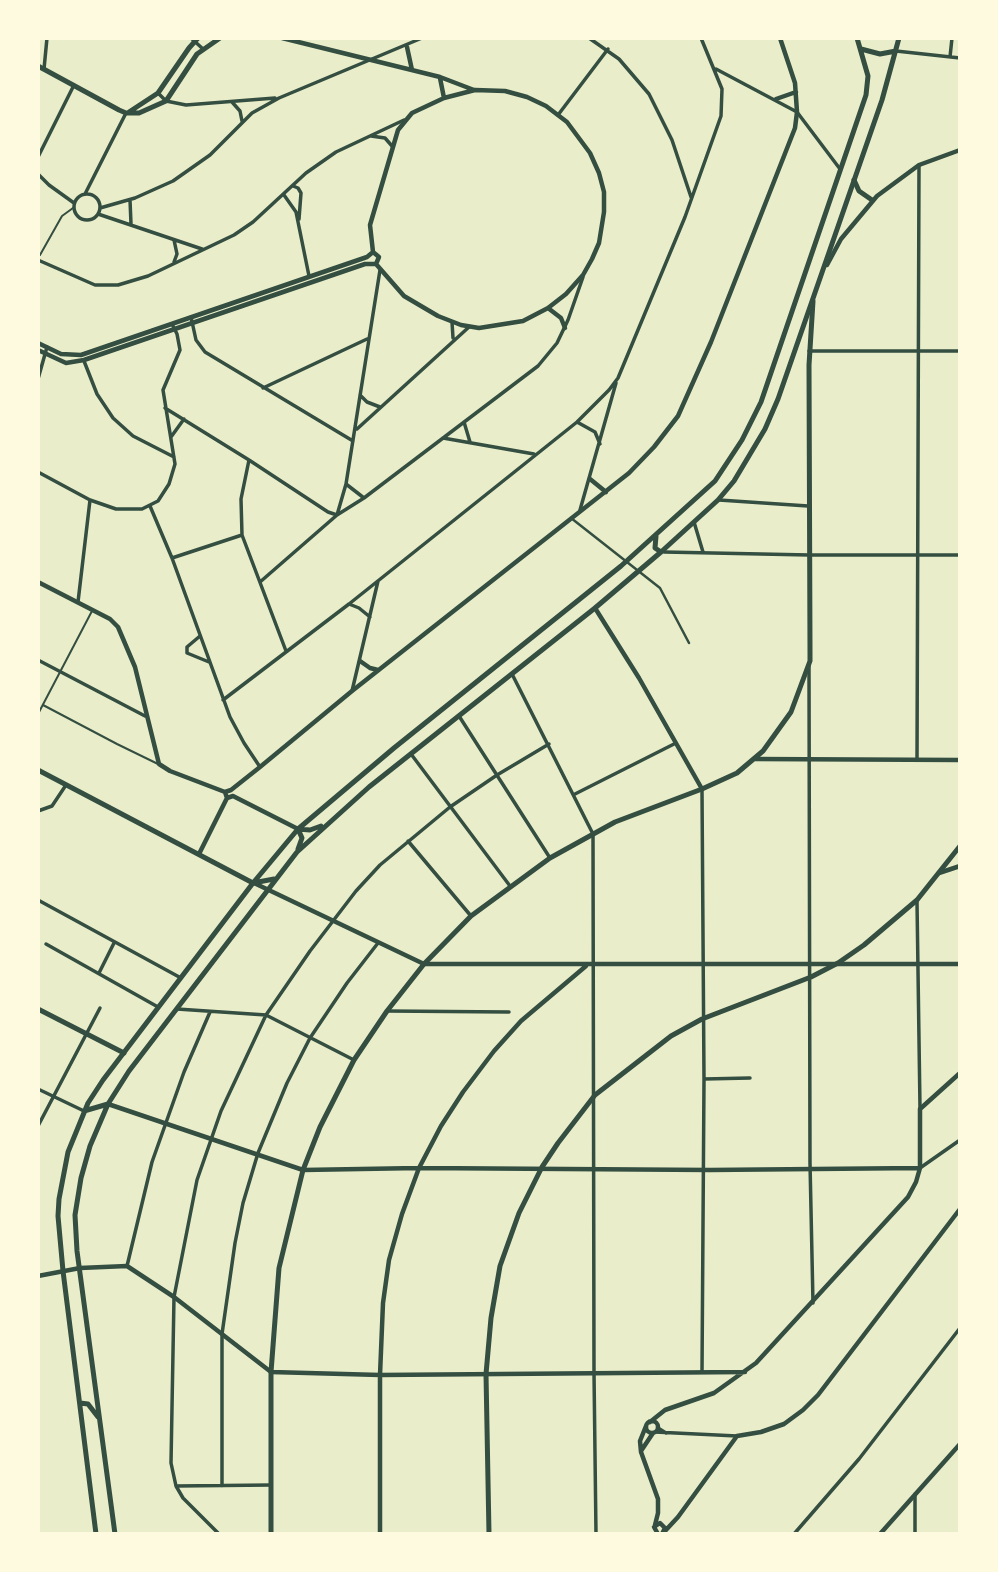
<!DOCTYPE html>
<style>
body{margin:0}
#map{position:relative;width:998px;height:1572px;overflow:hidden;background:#e9edc9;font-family:"Work Sans",sans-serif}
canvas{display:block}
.frame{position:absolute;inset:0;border:40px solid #fefae0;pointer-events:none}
</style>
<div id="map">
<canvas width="998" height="1572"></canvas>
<div class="frame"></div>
</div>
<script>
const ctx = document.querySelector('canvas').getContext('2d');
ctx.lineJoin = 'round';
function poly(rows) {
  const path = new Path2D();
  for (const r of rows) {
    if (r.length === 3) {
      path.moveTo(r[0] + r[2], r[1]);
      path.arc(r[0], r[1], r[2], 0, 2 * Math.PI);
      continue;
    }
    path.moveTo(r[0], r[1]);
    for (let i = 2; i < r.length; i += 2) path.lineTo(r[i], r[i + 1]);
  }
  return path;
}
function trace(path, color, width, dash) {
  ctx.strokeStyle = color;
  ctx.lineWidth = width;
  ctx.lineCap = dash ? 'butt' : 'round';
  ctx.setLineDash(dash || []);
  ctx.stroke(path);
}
const service = poly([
 [40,255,62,216,73,208],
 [43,705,117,744,158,764],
 [38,714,92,611]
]);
const pedestrian = poly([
 [571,518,660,588,689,643]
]);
const minor = poly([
 [191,38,203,49],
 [589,38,619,59,649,94,672,140,691,197],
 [896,51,960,58],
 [950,57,952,38],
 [44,69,47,38],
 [716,69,797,112,840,169],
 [158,93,166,101,186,105,275,98],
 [232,102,240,111,242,121],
 [558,115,608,49],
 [371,136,385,138,392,146],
 [38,157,74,85],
 [38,174,49,185,74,203],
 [293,186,298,188,301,193,299,219],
 [87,207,13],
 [85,194,126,113],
 [284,195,296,212,309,276],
 [130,200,131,224],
 [100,208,135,198,173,181,210,155,252,113,279,98,422,38],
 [98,214,202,249],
 [38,260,95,285,118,285,148,276,234,235,253,222,306,173,336,152,404,120],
 [174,262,177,254,174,240],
 [191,317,196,340,205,352,353,441],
 [452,322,453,338],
 [809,351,960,351],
 [84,361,97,394,113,418,133,436,174,457],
 [38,379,47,347],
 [263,388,367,339],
 [360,395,367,402,380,407],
 [165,408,249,460,328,512,337,515,346,484,380,270],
 [464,422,470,442],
 [577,422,595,432,600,444],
 [357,429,469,327],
 [171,437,184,419],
 [443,438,534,454],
 [249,460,241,499,242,535,286,651],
 [38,472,90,500,116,509,142,509,158,501,169,484,175,464,163,390,180,350,177,334,172,324],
 [346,484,364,498],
 [719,500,808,506],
 [150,506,172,558,230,717,244,743,260,767],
 [580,510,616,383],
 [694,522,703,552],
 [664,552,809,555,960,555],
 [172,558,242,535],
 [260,582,337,515,364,498,538,366,557,343,568,320,583,277],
 [78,602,90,500],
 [349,604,359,608,370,617],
 [200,636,187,647,187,653,209,662],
 [38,660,145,716],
 [809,666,810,1163,813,1303],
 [512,674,593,834,594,1373,596,1534],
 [352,691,378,581],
 [223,700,349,604,577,422,609,390,618,378,685,217,721,116,722,89,701,38],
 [459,716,550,858],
 [411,754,510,886],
 [917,760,919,165],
 [702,790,704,1079,702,1372],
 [575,794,676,743],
 [38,811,52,806,66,785],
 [408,841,471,916],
 [38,900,181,978],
 [917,902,920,1108],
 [46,944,158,1007],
 [99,973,114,943],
 [177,1009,266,1015,354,1060],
 [387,1011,509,1012],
 [704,1079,750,1078],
 [38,1089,84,1111],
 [38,1126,100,1008],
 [920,1168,960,1140],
 [127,1266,152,1162,184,1072,210,1012],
 [658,1428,666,1433],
 [655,1432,737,1436],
 [176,1486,271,1485],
 [222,1486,222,1334,235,1243,243,1203,258,1153,287,1083,310,1038,347,983,378,943],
 [915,1494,915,1534],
 [219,1534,183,1498,176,1486,171,1463,174,1297,197,1180,221,1111,266,1015,310,951,356,891,380,865,450,807,497,775,549,744],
 [794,1534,859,1459,960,1328]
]);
const tertiary = poly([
 [282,38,440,77,474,90],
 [407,47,412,70],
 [440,78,444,98],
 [776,99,796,92],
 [373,252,370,225,398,130,412,113,444,98,475,90,505,91,527,97,546,106,567,122,590,153,599,173,604,192,604,212,599,243,592,259,583,275,566,294,548,308,523,321,479,328,461,325,438,316,404,296,376,264],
 [827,265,841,239,877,196,919,165,960,150],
 [548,308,561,318,565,328],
 [38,343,61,354,81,355,367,257,373,252],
 [38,350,66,363,84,360,365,264,376,264,379,257,373,252],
 [590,479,606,492],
 [38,582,110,619,118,627,135,667,159,764,170,771,225,792],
 [595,608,639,678,702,789],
 [360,661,370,668,378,670],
 [755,759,960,760],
 [298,829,233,796,227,798,225,792,231,790,260,767,352,691,629,473,654,447,678,416,711,342,795,128,797,112,795,83,780,38],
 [199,854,227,798],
 [939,873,960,866],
 [254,883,424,964,960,964],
 [108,1104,303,1170,419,1168,710,1170,920,1168],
 [38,1276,80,1268,127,1266,174,1297,271,1372,380,1375,745,1372],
 [652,1427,6],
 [650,1422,665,1410,714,1393,756,1363,908,1197,916,1182,920,1168,920,1109,960,1073],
 [646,1426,640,1441,641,1452,658,1499,658,1513,655,1525],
 [641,1451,653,1433],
 [665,1531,678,1517,737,1436,761,1432,784,1424,803,1410,818,1395,960,1209],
 [380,1534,380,1375,383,1303,389,1260,402,1214,419,1168,441,1126,463,1092,494,1051,521,1021,586,966],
 [658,1534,654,1527,660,1523,665,1528,662,1534],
 [880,1534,960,1444]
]);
const secondary = poly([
 [38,66,119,110,126,113,139,113,166,101,197,54,220,38],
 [129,112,158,93,189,48,198,38],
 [854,180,859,191,872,200],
 [38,770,253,883],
 [38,1009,124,1053],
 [271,1534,271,1372,279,1268,303,1170,320,1127,354,1060,387,1011,424,964,471,916,550,858,615,822,702,789,737,773,763,751,791,712,810,661,810,652,809,365,813,301],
 [489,1534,486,1374,491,1318,500,1266,519,1213,542,1167,558,1143,595,1095,671,1036,702,1019,811,977,838,963,864,945,917,900,960,846]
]);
const primary = poly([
 [861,49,880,54,896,51],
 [656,536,655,548,661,552],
 [298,829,310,830,321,826],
 [298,829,302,838,298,849],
 [253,883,274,879],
 [84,1111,108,1104],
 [80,1403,88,1404,98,1417],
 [96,1534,63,1271,58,1216,59,1199,68,1152,88,1103,103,1080,253,883,298,829,394,748,621,566,715,481,742,440,761,402,866,95,868,76,857,38],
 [115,1534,77,1251,75,1215,81,1178,90,1146,108,1104,129,1071,297,852,369,787,595,608,661,552,718,500,734,481,765,429,778,399,882,100,899,38]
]);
trace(service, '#344e41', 2);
trace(pedestrian, '#344e41', 2.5);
trace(minor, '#344e41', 3.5);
trace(tertiary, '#344e41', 4.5);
trace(secondary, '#344e41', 5);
trace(primary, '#344e41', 5);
</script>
